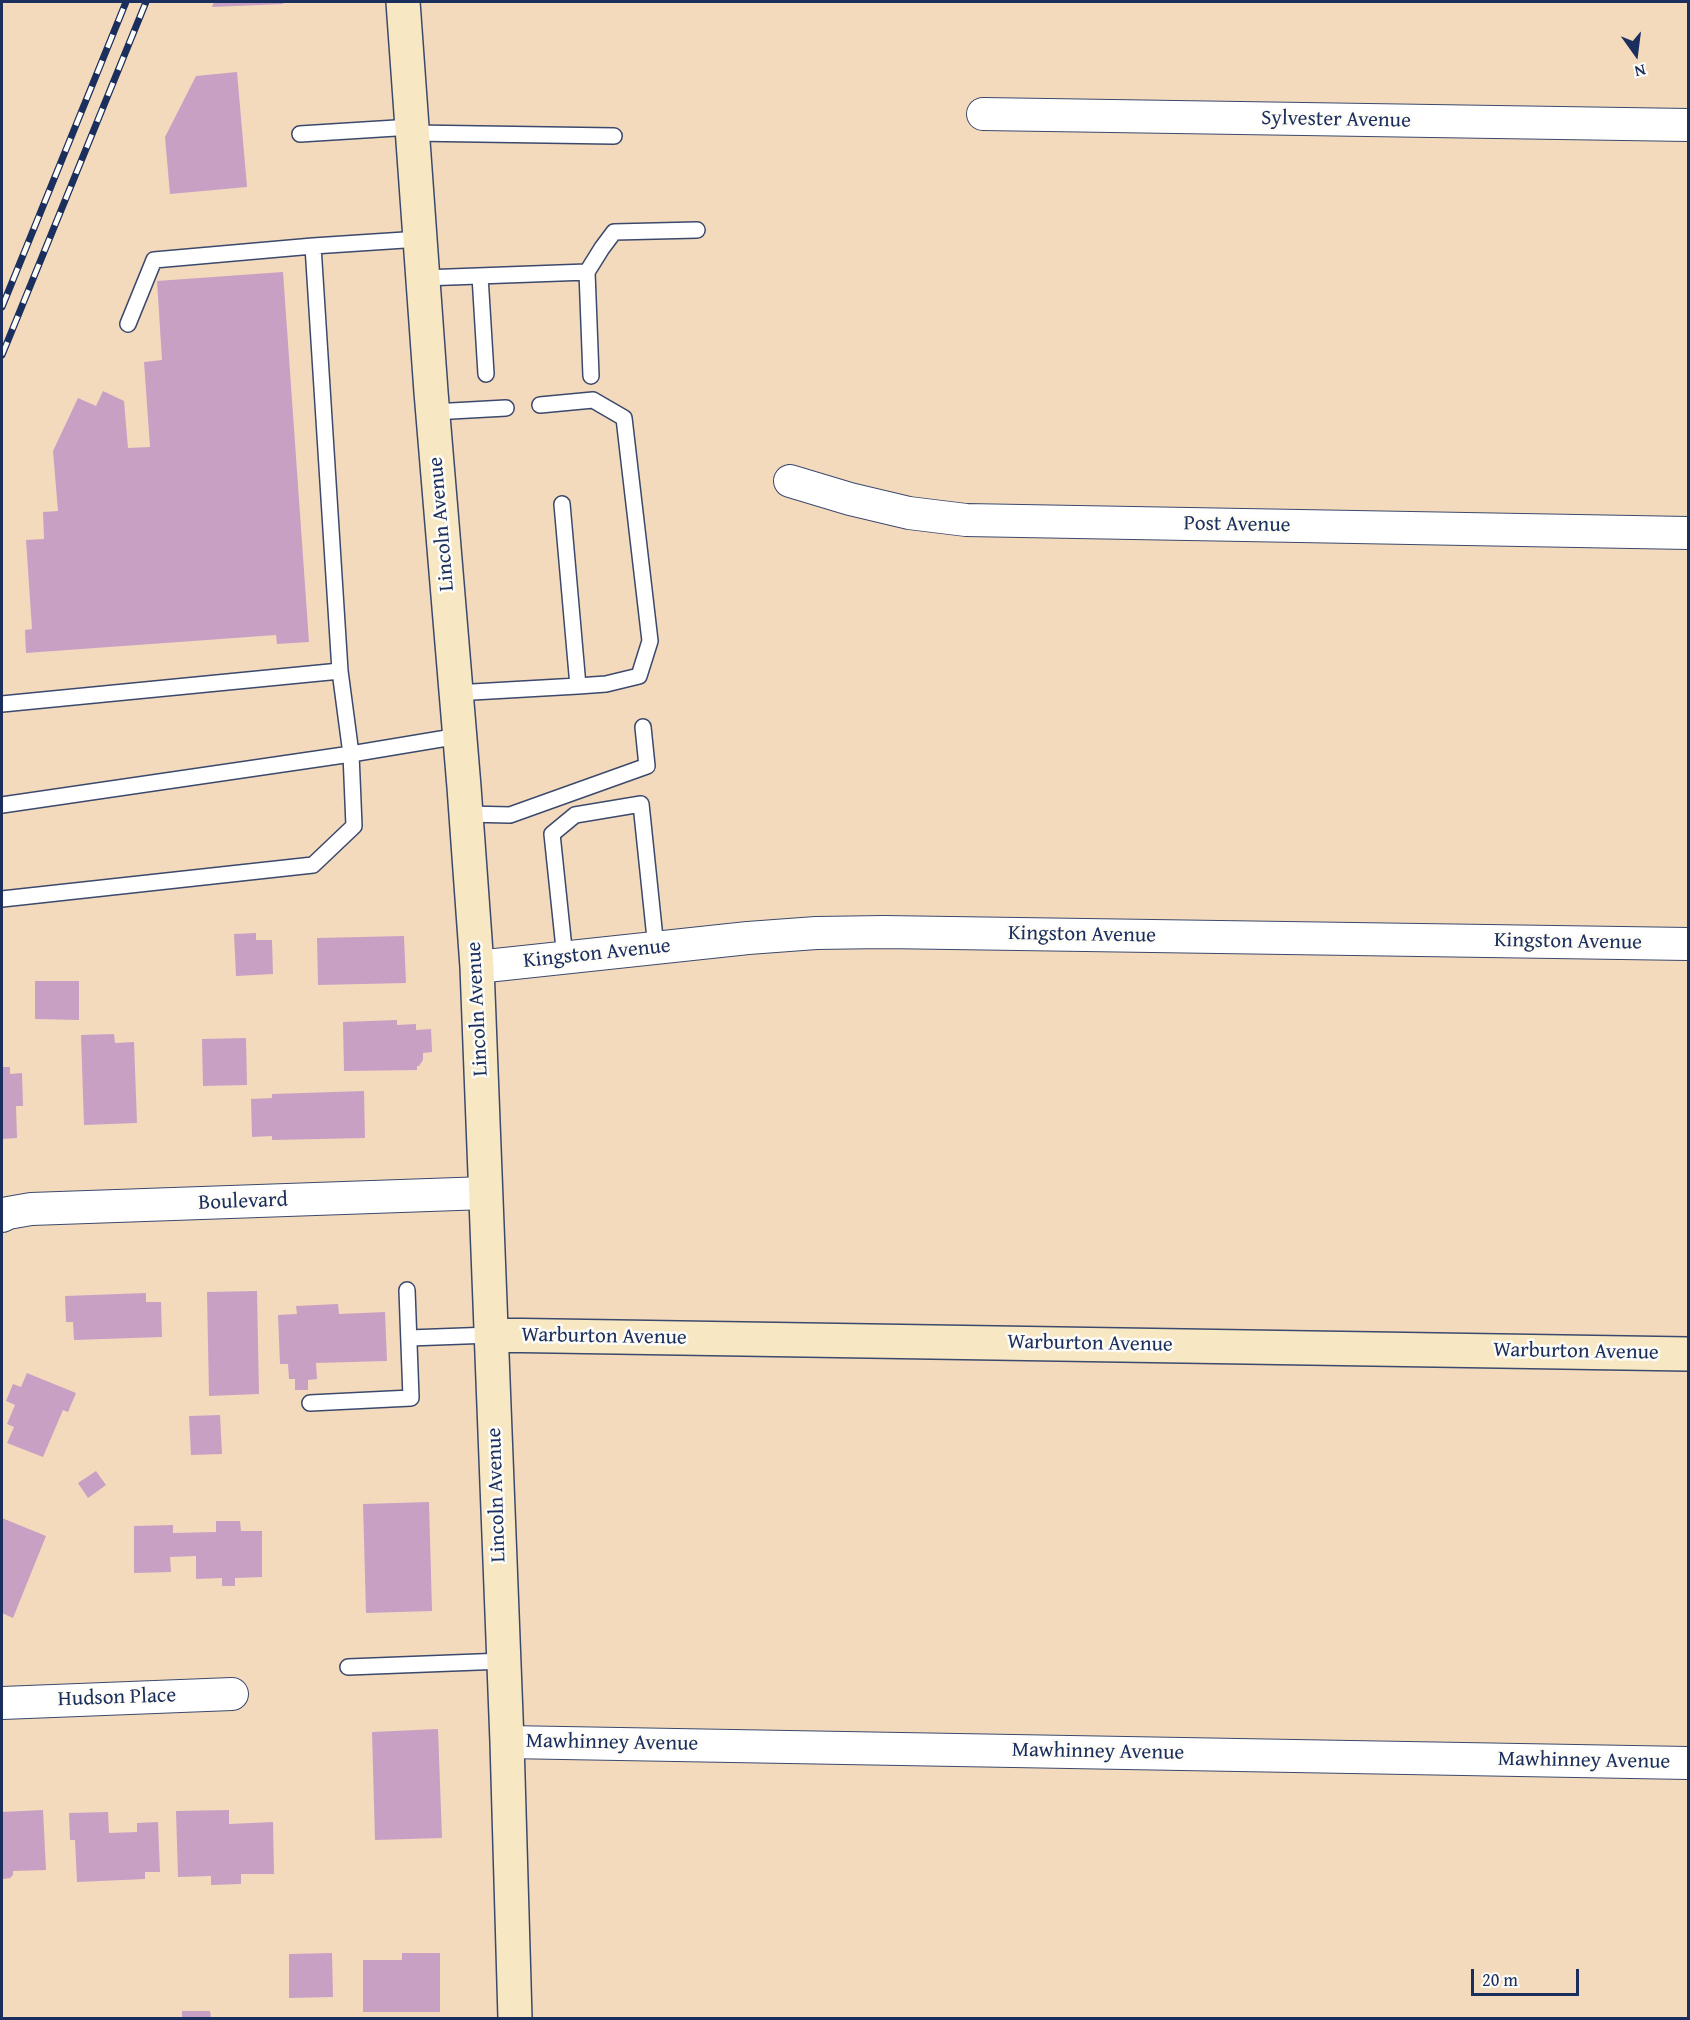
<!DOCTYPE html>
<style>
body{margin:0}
#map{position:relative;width:1690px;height:2020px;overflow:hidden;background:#f3dabd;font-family:"Gentium Book Plus",serif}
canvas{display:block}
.frame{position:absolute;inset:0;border:3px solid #1b2f5e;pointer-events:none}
.north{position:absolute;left:1606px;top:24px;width:60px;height:60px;-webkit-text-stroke:4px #fdfcf7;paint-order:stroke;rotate:166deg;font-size:16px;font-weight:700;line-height:24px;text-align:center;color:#1b2f5e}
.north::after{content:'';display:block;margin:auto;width:21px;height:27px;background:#1b2f5e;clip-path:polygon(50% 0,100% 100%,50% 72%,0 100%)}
.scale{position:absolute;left:1471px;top:1969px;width:108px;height:27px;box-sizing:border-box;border:3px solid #1b2f5e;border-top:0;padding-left:8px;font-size:18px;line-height:21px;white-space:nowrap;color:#1b2f5e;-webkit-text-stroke:4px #fdfcf7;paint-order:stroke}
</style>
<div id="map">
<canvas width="1690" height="2020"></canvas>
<div class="frame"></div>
<div class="north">N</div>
<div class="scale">20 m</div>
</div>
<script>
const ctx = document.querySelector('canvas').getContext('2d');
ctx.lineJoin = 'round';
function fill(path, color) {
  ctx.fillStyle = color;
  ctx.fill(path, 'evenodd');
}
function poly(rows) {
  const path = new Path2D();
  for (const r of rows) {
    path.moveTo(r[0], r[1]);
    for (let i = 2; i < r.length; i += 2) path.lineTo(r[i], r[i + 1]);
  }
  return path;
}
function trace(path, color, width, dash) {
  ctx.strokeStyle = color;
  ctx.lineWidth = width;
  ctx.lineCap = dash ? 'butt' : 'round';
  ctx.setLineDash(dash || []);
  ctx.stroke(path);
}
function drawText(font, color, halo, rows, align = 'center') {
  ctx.font = font + ' "Gentium Book Plus",serif';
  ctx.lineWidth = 5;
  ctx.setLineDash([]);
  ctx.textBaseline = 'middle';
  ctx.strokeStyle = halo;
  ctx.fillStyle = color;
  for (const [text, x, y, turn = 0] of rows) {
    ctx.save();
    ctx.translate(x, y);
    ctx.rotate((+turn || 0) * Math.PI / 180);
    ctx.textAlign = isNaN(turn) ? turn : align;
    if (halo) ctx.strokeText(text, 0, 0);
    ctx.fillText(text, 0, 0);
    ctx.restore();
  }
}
const building = poly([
 [214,2,283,2,283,4,212,7],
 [237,72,247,187,170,194,165,137,196,76],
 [283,272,309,642,277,644,276,635,26,653,25,630,32,629,26,540,44,539,43,512,58,511,53,451,78,398,96,406,103,391,124,401,128,448,150,447,144,362,162,360,157,281],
 [256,933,256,940,272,940,273,974,236,976,234,934],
 [404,936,406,983,318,985,317,938],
 [35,981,79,981,79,1020,35,1019],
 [397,1020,397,1025,416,1024,416,1030,431,1029,432,1052,423,1053,423,1060,419,1066,417,1066,417,1070,344,1071,343,1022],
 [114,1034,115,1043,134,1042,137,1123,84,1125,81,1035],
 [246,1038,247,1085,203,1086,202,1039],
 [2,1067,10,1067,10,1074,22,1073,23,1106,16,1106,17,1138,2,1139],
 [364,1091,365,1138,272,1140,272,1136,252,1137,251,1099,272,1098,272,1094],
 [257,1291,259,1394,209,1396,207,1292],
 [146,1293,146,1302,161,1302,162,1337,74,1340,73,1322,66,1322,65,1296],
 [338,1304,339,1314,385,1312,387,1361,316,1363,317,1379,308,1380,308,1390,295,1390,295,1379,289,1379,288,1364,280,1364,278,1315,297,1314,296,1306],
 [27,1373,76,1393,68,1412,63,1410,43,1457,7,1443,14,1427,7,1424,15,1405,6,1401,13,1384,21,1387],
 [220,1415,222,1454,191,1455,189,1416],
 [96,1471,106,1485,88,1498,78,1483],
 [429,1502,432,1611,366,1613,363,1504],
 [2,1518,46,1536,13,1618,2,1613],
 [216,1521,240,1521,241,1531,262,1531,262,1577,235,1578,235,1586,222,1586,222,1578,196,1579,196,1556,170,1557,171,1572,134,1573,134,1526,173,1525,173,1533,216,1532],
 [438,1729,442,1838,375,1840,372,1732],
 [43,1810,46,1870,13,1871,13,1875,10,1878,3,1879,2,1877,2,1812],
 [229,1810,229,1824,273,1822,274,1874,241,1874,241,1884,211,1885,211,1876,178,1877,176,1811],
 [108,1812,109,1833,137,1832,137,1823,158,1822,160,1872,145,1872,145,1879,77,1882,75,1840,70,1840,69,1813],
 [332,1953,333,1997,289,1998,289,1954],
 [402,1953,440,1953,440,2012,363,2012,363,1960,402,1960],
 [182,2011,210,2011,211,2018,182,2018]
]);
const lane = poly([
 [412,133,614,136],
 [300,134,412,127],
 [587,272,602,248,614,232,697,230],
 [480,276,486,374],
 [423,278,587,272,591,376],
 [128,324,154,260,313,246],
 [540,405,593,400,624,418,650,641,639,676,606,684,578,686],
 [433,412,506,408],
 [455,693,578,686,562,504],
 [2,704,340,671,313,246,420,239],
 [2,805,351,754,340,671],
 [466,814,510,815,647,766,643,727],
 [2,899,313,865,354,826,351,754,459,736],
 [565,958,552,834,575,815,641,804,656,948],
 [409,1338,491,1335],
 [310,1403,411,1398,407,1290],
 [348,1667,504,1661]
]);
const street = poly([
 [983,114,1688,125],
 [790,481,850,499,909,513,966,520,1688,533],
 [477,967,748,938,816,933,884,932,1688,944],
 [2,1216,8,1213,31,1209,486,1193],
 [2,1703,232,1694],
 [507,1742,1688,1763]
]);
const secondary = poly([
 [403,2,431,392,464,787,477,967,507,1742,515,2018],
 [491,1335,1688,1354]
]);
const rail = poly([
 [2,307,126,2],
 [2,355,146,2]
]);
const streetNames = [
 ["Sylvester Avenue",1336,120,1],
 ["Lincoln Avenue",442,524,-95],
 ["Post Avenue",1237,525,1],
 ["Kingston Avenue",1082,935,1],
 ["Kingston Avenue",1568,942,1],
 ["Kingston Avenue",597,954,-6],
 ["Lincoln Avenue",478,1009,-93],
 ["Boulevard",243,1202,-2],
 ["Warburton Avenue",604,1337,1],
 ["Warburton Avenue",1090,1344,1],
 ["Warburton Avenue",1576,1352,1],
 ["Lincoln Avenue",497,1495,-92],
 ["Hudson Place",117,1698,-2],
 ["Mawhinney Avenue",612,1743,1],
 ["Mawhinney Avenue",1098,1752,1],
 ["Mawhinney Avenue",1584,1761,1]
];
fill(building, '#c8a0c4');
trace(lane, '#3b496c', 18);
trace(street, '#3b496c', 34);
trace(secondary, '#3b496c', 36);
trace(lane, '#fff', 15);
trace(street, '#fff', 32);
trace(secondary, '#f7e8c3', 33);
trace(rail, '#1b2f5e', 7);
trace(rail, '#fdfcf7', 4.5, [14]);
drawText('21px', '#1b2f5e', '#fdfcf7', streetNames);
</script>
